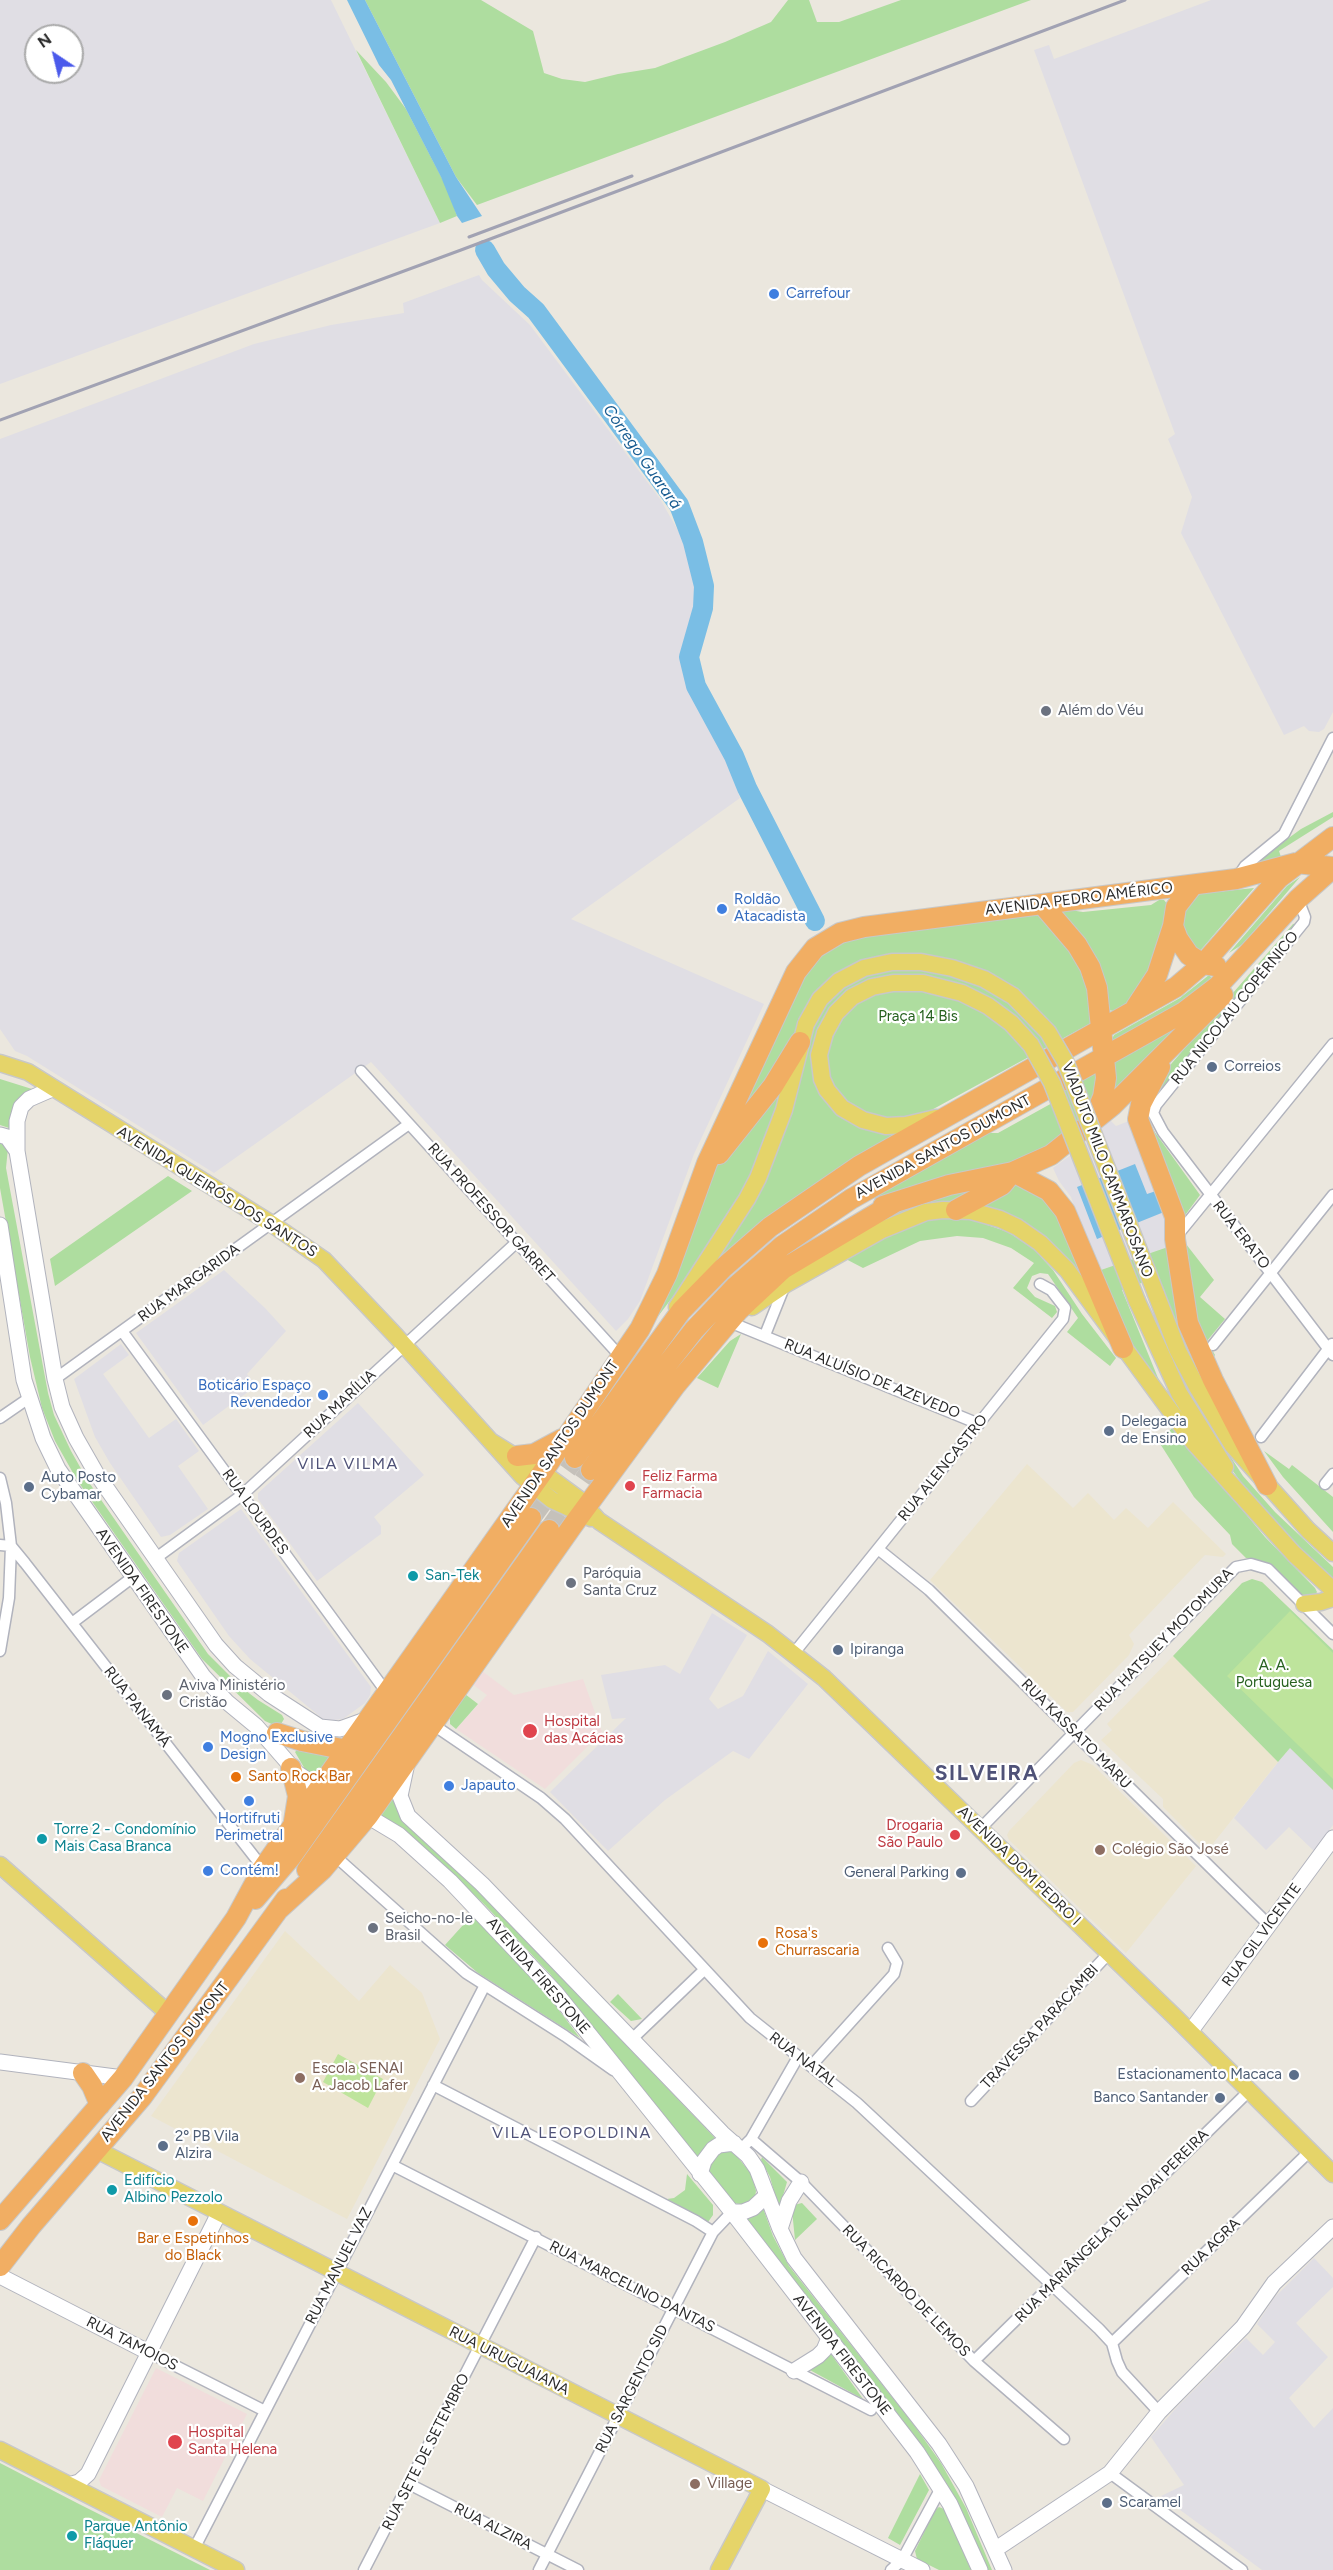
<!DOCTYPE html>
<meta charset="utf-8">
<style>
body{margin:0}
#map{position:relative;width:1333px;height:2570px;overflow:hidden;background:#ebe7de;font-family:Figtree,sans-serif}
canvas{display:block}
.north{position:absolute;left:24px;top:24px;width:60px;height:60px;box-sizing:border-box;background:#fff;border:2px solid #aaa;border-radius:50%;rotate:325deg;font-size:16px;font-weight:700;line-height:24px;text-align:center;color:#2b2b2b}
.north::after{content:'';display:block;margin:auto;width:21px;height:27px;background:#4b5aeb;clip-path:polygon(50% 0,100% 100%,50% 72%,0 100%)}
</style>
<div id="map">
<canvas width="1333" height="2570"></canvas>
<div class="north">N</div>
</div>
<script>
const ctx = document.querySelector('canvas').getContext('2d');
ctx.lineJoin = 'round';
function fill(path, color) {
  ctx.fillStyle = color;
  ctx.fill(path, 'evenodd');
}
function poly(rows) {
  const path = new Path2D();
  for (const r of rows) {
    path.moveTo(r[0], r[1]);
    for (let i = 2; i < r.length; i += 2) path.lineTo(r[i], r[i + 1]);
  }
  return path;
}
function trace(path, color, width, dash) {
  ctx.strokeStyle = color;
  ctx.lineWidth = width;
  ctx.lineCap = dash ? 'butt' : 'round';
  ctx.setLineDash(dash || []);
  ctx.stroke(path);
}
function drawText(font, color, halo, rows, align = 'center') {
  ctx.font = font + ' Figtree,sans-serif';
  ctx.lineWidth = 4.5;
  ctx.setLineDash([]);
  ctx.textBaseline = 'middle';
  ctx.strokeStyle = halo;
  ctx.fillStyle = color;
  for (const [text, x, y, turn = 0] of rows) {
    ctx.save();
    ctx.translate(x, y);
    ctx.rotate((+turn || 0) * Math.PI / 180);
    ctx.textAlign = isNaN(turn) ? turn : align;
    if (halo) ctx.strokeText(text, 0, 0);
    ctx.fillText(text, 0, 0);
    ctx.restore();
  }
}
const industrial = poly([
 [0,0,331,0,440,223,0,384],
 [36,36,72,36,72,72,36,72],
 [1211,0,1333,0,1333,712,1324,729,1319,732,1309,731,1304,726,1284,735,1181,533,1192,497,1168,439,1175,434,1034,50,1049,45,1054,59],
 [479,275,482,280,530,325,660,499,680,534,692,562,696,593,693,616,685,638,684,672,710,732,727,760,740,798,571,919,764,1004,694,1154,640,1301,628,1319,616,1331,371,1062,214,1173,27,1056,15,1051,0,1029,0,439,254,344,331,325,404,313,403,303],
 [1110,1120,1116,1126,1129,1121,1166,1204,1168,1247,1098,1271,1071,1197,1059,1181,1053,1168,1086,1144],
 [224,1270,265,1308,286,1331,247,1374,256,1386,203,1425,136,1333],
 [121,1344,129,1355,103,1374,149,1438,176,1419,199,1451,178,1466,208,1509,170,1535,161,1537,110,1463,95,1437,74,1379],
 [358,1403,424,1475,374,1517,381,1526,381,1534,317,1581,258,1499,258,1493],
 [241,1509,371,1687,370,1695,365,1703,343,1719,328,1721,323,1719,250,1659,229,1636,177,1561,179,1553],
 [712,1613,747,1635,709,1699,718,1709,743,1696,768,1651,808,1684,749,1759,733,1751,665,1800,608,1851,550,1792,626,1718,612,1719,601,1675,665,1665,680,1674],
 [1290,1747,1333,1790,1333,1825,1314,1851,1289,1827,1266,1850,1234,1818],
 [1314,2258,1333,2278,1333,2287,1296,2323,1328,2357,1289,2398,1314,2428,1333,2408,1333,2570,1262,2570,1161,2496,1184,2485,1151,2437,1177,2407,1246,2338,1263,2355,1275,2342,1257,2324,1274,2298]
]);
const education = poly([
 [1027,1464,1073,1508,1088,1493,1114,1520,1126,1508,1148,1528,1173,1502,1226,1554,1223,1557,1205,1555,1129,1635,1134,1644,1129,1655,1073,1712,1067,1712,930,1580],
 [1173,1656,1278,1762,1207,1851,1163,1807,1163,1799,1101,1740,1112,1730,1107,1724],
 [1081,1760,1093,1765,1196,1866,1126,1953,1009,1840,1007,1835,1009,1831,1074,1763],
 [285,1931,359,2001,390,1965,422,1993,440,2039,347,2219,151,2116]
]);
const medical = poly([
 [482,1671,514,1695,583,1679,602,1732,545,1789,456,1729,487,1695,472,1684],
 [156,2368,247,2414,203,2501,177,2488,162,2517,101,2486,99,2480]
]);
const green = poly([
 [365,0,481,0,533,31,544,73,562,79,585,82,618,74,655,68,725,42,771,22,788,0,809,0,817,22,839,22,901,0,1031,0,477,205,456,177],
 [356,50,386,82,406,109,449,192,457,216,440,223],
 [1333,812,1333,817,1279,851,1281,857,1256,864,1256,862,1301,829],
 [1300,877,1243,944,1229,953,1287,886],
 [1254,888,1199,952,1189,946,1182,925,1182,912,1197,894],
 [1159,900,1164,900,1168,905,1154,967,1133,1000,1114,1011,1108,1010,1060,914,1062,911,1070,910,1083,912,1151,905],
 [1033,913,1040,914,1070,945,1089,988,1091,1023,926,1113,892,1121,861,1112,814,1077,872,1130,896,1134,796,1197,742,1238,709,1267,758,1187,793,1044,734,1126,801,977,825,951,837,943,883,932],
 [1299,923,1292,932,1287,934,1148,1108,1149,1124,1200,1195,1183,1218,1146,1126,1145,1117,1149,1099,1165,1071,1293,924],
 [1209,975,1211,977,1211,980,1176,1007,1114,1040,1112,1039,1114,1035,1180,998],
 [1189,1020,1113,1099,1111,1064],
 [1098,1072,1095,1103,1065,1136,1026,1159,876,1201,874,1197,986,1133,998,1133,1054,1102,1059,1093],
 [0,1079,32,1089,20,1098,13,1107,9,1128,0,1125],
 [776,1097,779,1101,769,1145,714,1242,638,1343,715,1169,732,1143],
 [0,1138,8,1148,6,1168,48,1393,54,1415,71,1451,88,1481,208,1654,241,1687,258,1700,282,1715,284,1719,281,1724,276,1726,265,1721,202,1659,77,1480,55,1441,42,1408,30,1357,0,1188],
 [168,1176,192,1191,55,1286,50,1259],
 [998,1183,1017,1184,1039,1195,1055,1210,1087,1285,1034,1231,919,1208,847,1236,923,1201],
 [955,1217,973,1220,1008,1232,1041,1254,1040,1256,1053,1270,1082,1314,1116,1358,1110,1366,1067,1332,1078,1318,1048,1274,1040,1273,1032,1276,1027,1288,1035,1297,1055,1306,1057,1312,1052,1318,1013,1288,1034,1263,1011,1248,983,1238,957,1236,920,1241,863,1268,842,1257,921,1221],
 [1186,1244,1214,1280,1200,1297,1225,1319,1207,1341,1215,1355,1210,1362,1199,1333,1182,1250],
 [1168,1247,1214,1399,1202,1384,1157,1277,1122,1290,1158,1378,1172,1404,1124,1338,1098,1271],
 [741,1334,718,1388,697,1378,730,1341],
 [1192,1397,1243,1476,1275,1512,1333,1567,1333,1583,1257,1504,1216,1448,1187,1400],
 [1173,1427,1265,1537,1315,1588,1317,1592,1313,1598,1300,1596,1268,1565,1246,1558,1232,1544,1230,1535,1194,1497,1159,1442],
 [1264,1451,1289,1469,1292,1465,1333,1497,1333,1532,1283,1477],
 [1252,1579,1262,1582,1333,1650,1333,1790,1290,1748,1278,1762,1173,1656,1242,1583],
 [465,1694,478,1704,456,1729,450,1724,450,1717],
 [297,1750,332,1756,317,1780,306,1771,295,1752],
 [391,1794,466,1878,715,2138,716,2140,704,2148,698,2159,550,1974,485,1905,454,1876,389,1820,377,1814],
 [473,1914,543,1989,580,2038,478,1973,445,1945],
 [618,1994,642,2019,631,2021,610,2002],
 [718,2151,730,2151,736,2155,752,2175,756,2191,755,2197,746,2205,733,2203,709,2173,708,2166],
 [762,2157,787,2182,780,2206,778,2206,770,2177,761,2160],
 [687,2174,713,2205,713,2215,708,2222,667,2199,674,2198,685,2190],
 [802,2203,817,2219,795,2240,792,2210,794,2205],
 [763,2208,773,2236,789,2266,914,2425,941,2463,966,2508,992,2570,986,2570,966,2521,924,2448,746,2221,746,2216],
 [829,2351,831,2354,863,2399,808,2369],
 [0,2463,77,2503,210,2570,0,2570],
 [920,2474,929,2490,900,2545,888,2538],
 [939,2507,944,2509,950,2521,971,2570,939,2570,917,2559,915,2551,935,2510]
]);
const pitch = poly([
 [1290,1611,1333,1653,1333,1779,1227,1676],
 [338,2054,383,2079,368,2108,323,2082]
]);
const water = poly([
 [347,0,365,0,456,177,482,216,462,223,457,216,441,177,391,80,379,65],
 [1135,1164,1147,1194,1156,1191,1164,1212,1097,1239,1077,1187]
]);
const river = poly([
 [485,250,496,269,517,294,536,311,679,505,693,542,704,586,703,608,689,657,696,686,734,756,747,788,815,921]
]);
const highwayTunnel = poly([
 [531,1518,575,1458],
 [549,1530,591,1470]
]);
const street = poly([
 [1237,878,1245,866,1284,834,1333,738],
 [1298,899,1305,917,1304,922,1156,1105,1153,1113,1163,1132,1333,1355],
 [361,1071,620,1356],
 [1176,1237,1333,1044],
 [732,1323,979,1424],
 [122,1331,387,1693],
 [765,1335,785,1285],
 [1213,1345,1333,1195],
 [55,1379,409,1124],
 [0,1418,29,1398],
 [1261,1437,1332,1344],
 [0,1478,6,1503,11,1546,9,1598,0,1651],
 [1325,1484,1333,1474],
 [0,1545,11,1546,25,1563,263,1868],
 [878,1549,929,1590,1269,1925],
 [156,1558,242,1495,517,1242],
 [72,1623,133,1577],
 [794,1653,1063,1319,1065,1308,1051,1290,1040,1284],
 [432,1724,541,1798,565,1819,750,2018,857,2103,1099,2329,1112,2343,1117,2361,1122,2372,1159,2412],
 [980,1829,1236,1567,1251,1564,1268,1569,1333,1634],
 [335,1856,466,1973,565,2036,613,2070],
 [631,2040,704,1970],
 [812,2065,894,1974,897,1963,888,1948],
 [433,2085,696,2221,713,2232],
 [971,2101,1109,1953],
 [751,2139,801,2182,974,2361,1064,2439],
 [746,2144,751,2139,798,2057],
 [392,2165,871,2410],
 [1112,2343,1310,2151],
 [148,2352,265,2411],
 [974,2361,1249,2091],
 [1110,2473,1242,2570],
 [409,2484,578,2570],
 [194,2549,485,1985],
 [364,2570,536,2237],
 [539,2570,713,2232,732,2212],
 [891,2570,902,2560,941,2488]
]);
const secondary = poly([
 [52,1089,29,1099,21,1107,17,1121,17,1151,55,1379,62,1407,76,1438,96,1473,216,1645,235,1666,269,1694,320,1727,340,1729,368,1719],
 [0,1135,7,1137,17,1151],
 [0,1225,24,1380,43,1438,58,1469,203,1676,227,1702,256,1726,297,1773,328,1794],
 [406,1768,400,1796,408,1816,482,1884,722,2133,748,2156,757,2169,780,2229,794,2258,939,2444,966,2486,1004,2570],
 [359,1811,399,1835,450,1881,556,1993,732,2212,917,2452,950,2504,980,2570],
 [1190,2032,1333,1838],
 [0,2062,123,2078],
 [700,2174,704,2161,713,2149,719,2145,734,2143],
 [732,2212,743,2212,753,2208,767,2195],
 [780,2229,789,2201,801,2182],
 [0,2276,148,2352],
 [794,2371,818,2356,824,2350,829,2338],
 [69,2485,79,2482,88,2474,219,2213],
 [762,2489,922,2570],
 [996,2549,1110,2473,1159,2412,1243,2327,1274,2283,1333,2227]
]);
const primary = poly([
 [825,1033,819,1055,822,1079,827,1090,842,1108,863,1120,886,1126,906,1125,936,1118],
 [0,1063,28,1072,272,1224,324,1260,396,1336,522,1476,552,1500,591,1518],
 [1156,1294,1178,1351,1197,1387,1233,1446,1308,1530,1333,1553],
 [1137,1301,1179,1393,1225,1467],
 [677,1307,747,1199,758,1178,784,1110,806,1024],
 [752,1307,786,1284,882,1230,926,1212,943,1210,971,1211,1000,1219,1017,1227,1040,1243,1067,1270,1194,1443,1294,1554,1333,1590],
 [492,1442,550,1478,580,1500,599,1521,768,1634,824,1678,1176,2018,1333,2174],
 [1304,1604,1321,1602,1333,1598],
 [0,1865,169,2014],
 [97,2150,762,2489,719,2570],
 [0,2450,236,2570]
]);
const highway = poly([
 [1193,885,1176,907,1173,926,1178,939,1189,955,1203,964,1216,966],
 [1042,904,1077,945,1090,967,1097,988,1106,1078,1103,1097,1093,1120],
 [1136,1007,1157,975,1173,926],
 [1160,1067,1141,1104,1138,1119,1175,1217,1175,1239,1188,1323,1213,1380,1267,1485],
 [719,1154,773,1086,800,1042],
 [1013,1172,1049,1191,1065,1211,1123,1348],
 [883,1206,949,1185,1013,1172,1051,1155,1112,1106,1223,995],
 [956,1210,1002,1185,1011,1174],
 [517,1456,534,1454,562,1439],
 [575,1458,681,1311,723,1268,770,1227,859,1166,1176,987,1203,964,1279,878,1333,837],
 [591,1470,661,1372,694,1330,736,1286,782,1246,851,1199,1184,1012,1218,986,1298,899,1333,868],
 [277,1733,302,1741,357,1752],
 [291,1768,298,1796,294,1821],
 [307,1870,549,1530],
 [255,1899,291,1857,531,1518],
 [279,1909,323,1869,368,1816,573,1525,675,1386,738,1311,783,1269,894,1203],
 [83,2073,92,2086,100,2105],
 [0,2220,123,2078,236,1918,263,1868,542,1473,640,1329,667,1274,707,1163,796,972,815,948,840,933,864,927,1236,879,1296,863,1333,867],
 [0,2266,31,2226,142,2097,286,1899]
]);
const rail = poly([
 [469,237,632,176],
 [0,420,461,250,1125,0]
]);
const primaryBridge = poly([
 [806,1024,820,999,839,981,864,968,892,962,921,962,952,968,984,979,1013,996,1048,1032,1065,1061,1156,1294],
 [825,1033,836,1013,852,997,872,987,893,983,923,983,962,993,988,1006,1011,1023,1031,1045,1052,1083,1137,1301]
]);
const markers = [
 [774,294,6,"#3f7fe0"],
 [1046,711,6,"#6b7280"],
 [722,909,6,"#3f7fe0"],
 [1212,1067,6,"#5c6f8a"],
 [323,1395,6,"#3f7fe0"],
 [1109,1431,6,"#5c6f8a"],
 [630,1486,6,"#e0444e"],
 [29,1487,6,"#5c6f8a"],
 [413,1576,6,"#0f9aa8"],
 [571,1583,6,"#6b7280"],
 [838,1650,6,"#5c6f8a"],
 [167,1695,6,"#6b7280"],
 [530,1731,8,"#e0444e"],
 [208,1747,6,"#3f7fe0"],
 [236,1777,6,"#e8710a"],
 [449,1786,6,"#3f7fe0"],
 [249,1801,6,"#3f7fe0"],
 [955,1835,6,"#e0444e"],
 [42,1839,6,"#0f9aa8"],
 [1100,1850,6,"#8d6e63"],
 [208,1871,6,"#3f7fe0"],
 [961,1873,6,"#5c6f8a"],
 [373,1928,6,"#6b7280"],
 [763,1943,6,"#e8710a"],
 [1294,2075,6,"#5c6f8a"],
 [300,2078,6,"#8d6e63"],
 [1220,2098,6,"#5c6f8a"],
 [163,2146,6,"#5c6f8a"],
 [112,2190,6,"#0f9aa8"],
 [193,2221,6,"#e8710a"],
 [175,2442,8,"#e0444e"],
 [695,2484,6,"#8d6e63"],
 [1107,2503,6,"#5c6f8a"],
 [72,2536,6,"#0f9aa8"]
];
const shopNames = [
 ["Carrefour",786,294],
 ["Roldão",734,900],
 ["Atacadista",734,917],
 ["Boticário Espaço",311,1386,"right"],
 ["Revendedor",311,1403,"right"],
 ["Mogno Exclusive",220,1738],
 ["Design",220,1755],
 ["Japauto",461,1786],
 ["Hortifruti",249,1819,"center"],
 ["Perimetral",249,1836,"center"],
 ["Contém!",220,1871]
];
const worshipNames = [
 ["Além do Véu",1058,711],
 ["Paróquia",583,1574],
 ["Santa Cruz",583,1591],
 ["Aviva Ministério",179,1686],
 ["Cristão",179,1703],
 ["Seicho-no-Ie",385,1919],
 ["Brasil",385,1936]
];
const streetNames = [
 ["AVENIDA PEDRO AMÉRICO",1079,899,-7],
 ["RUA NICOLAU COPÉRNICO",1235,1008,-51],
 ["AVENIDA SANTOS DUMONT",943,1147,-29],
 ["VIADUTO MILO CAMMAROSANO",1107,1170,69],
 ["AVENIDA QUEIRÓS DOS SANTOS",217,1192,32],
 ["RUA PROFESSOR GARRET",491,1213,48],
 ["RUA ERATO",1241,1235,52],
 ["RUA MARGARIDA",189,1283,-36],
 ["RUA ALUÍSIO DE AZEVEDO",872,1379,22],
 ["RUA MARÍLIA",340,1404,-43],
 ["AVENIDA SANTOS DUMONT",560,1444,-56],
 ["RUA ALENCASTRO",943,1468,-51],
 ["RUA LOURDES",255,1512,54],
 ["AVENIDA FIRESTONE",142,1591,55],
 ["RUA HATSUEY MOTOMURA",1164,1640,-46],
 ["RUA PANAMÁ",137,1707,52],
 ["RUA KASSATO MARU",1076,1734,45],
 ["AVENIDA DOM PEDRO I",1019,1866,44],
 ["RUA GIL VICENTE",1262,1935,-54],
 ["AVENIDA FIRESTONE",538,1976,49],
 ["TRAVESSA PARACAMBI",1040,2027,-47],
 ["RUA NATAL",803,2060,37],
 ["AVENIDA SANTOS DUMONT",165,2062,-52],
 ["RUA MARIÂNGELA DE NADAI PEREIRA",1112,2226,-45],
 ["RUA AGRA",1211,2247,-44],
 ["RUA MANUEL VAZ",339,2266,-63],
 ["RUA MARCELINO DANTAS",632,2287,27],
 ["RUA RICARDO DE LEMOS",906,2291,46],
 ["RUA TAMOIOS",132,2344,27],
 ["AVENIDA FIRESTONE",842,2355,52],
 ["RUA URUGUAIANA",509,2361,27],
 ["RUA SARGENTO SID",632,2389,-63],
 ["RUA SETE DE SETEMBRO",426,2452,-63],
 ["RUA ALZIRA",493,2527,27]
];
const parkNames = [
 ["Praça 14 Bis",918,1017],
 ["A. A.",1274,1666],
 ["Portuguesa",1274,1683]
];
const serviceNames = [
 ["Correios",1224,1067],
 ["Delegacia",1121,1422],
 ["de Ensino",1121,1439],
 ["Auto Posto",41,1478],
 ["Cybamar",41,1495],
 ["Ipiranga",850,1650],
 ["General Parking",949,1873,"right"],
 ["Estacionamento Macaca",1282,2075,"right"],
 ["Banco Santander",1208,2098,"right"],
 ["2º PB Vila",175,2137],
 ["Alzira",175,2154],
 ["Scaramel",1119,2503]
];
const healthNames = [
 ["Feliz Farma",642,1477],
 ["Farmacia",642,1494],
 ["Hospital",544,1722],
 ["das Acácias",544,1739],
 ["Drogaria",943,1826,"right"],
 ["São Paulo",943,1843,"right"],
 ["Hospital",188,2433],
 ["Santa Helena",188,2450]
];
const cultureNames = [
 ["San-Tek",425,1576],
 ["Torre 2 - Condomínio",54,1830],
 ["Mais Casa Branca",54,1847],
 ["Edifício",124,2181],
 ["Albino Pezzolo",124,2198],
 ["Parque Antônio",84,2527],
 ["Fláquer",84,2544]
];
const foodNames = [
 ["Santo Rock Bar",248,1777],
 ["Rosa's",775,1934],
 ["Churrascaria",775,1951],
 ["Bar e Espetinhos",193,2239,"center"],
 ["do Black",193,2256,"center"]
];
const educationNames = [
 ["Colégio São José",1112,1850],
 ["Escola SENAI",312,2069],
 ["A. Jacob Lafer",312,2086],
 ["Village",707,2484]
];
const waterNames = [
 ["Córrego Guarará",642,457,55]
];
const neighbourhoodNames = [
 ["VILA VILMA",348,1464],
 ["VILA LEOPOLDINA",572,2133]
];
const districtNames = [
 ["SILVEIRA",987,1774]
];
fill(industrial, '#e0dee4');
fill(education, '#ece5cf');
fill(medical, '#f1dddc');
fill(green, '#aedd9f');
fill(pitch, '#bee49c');
fill(water, '#7abee5');
trace(river, '#7abee5', 20);
trace(highwayTunnel, '#c5c1ba', 20, [20, 10]);
trace(street, '#b1b3bd', 13);
trace(secondary, '#b1b3bd', 17);
trace(primary, '#c8c8c8', 19);
trace(highway, '#c8c8c8', 22);
trace(street, '#fff', 10);
trace(secondary, '#fff', 15);
trace(primary, '#e5d469', 16);
trace(highway, '#f1ae63', 20);
trace(rail, '#a1a2b3', 3);
trace(primaryBridge, '#c8c8c8', 19, []);
trace(primaryBridge, '#e5d469', 16);
for (const [x, y, r, color] of markers) {
  const dot = new Path2D();
  dot.arc(x, y, r, 0, 2 * Math.PI);
  ctx.fillStyle = color;
  ctx.fill(dot);
  trace(dot, '#fff', 2);
}
drawText('15px', '#366cbe', '#fff', shopNames, 'left');
drawText('15px', '#5b616d', '#fff', worshipNames, 'left');
drawText('15px', '#2b2b2b', '#fff', streetNames);
drawText('15px', '#286220', '#fff', parkNames);
drawText('15px', '#4e5e75', '#fff', serviceNames, 'left');
drawText('15px', '#be3a42', '#fff', healthNames, 'left');
drawText('15px', '#0d838f', '#fff', cultureNames, 'left');
drawText('15px', '#c56008', '#fff', foodNames, 'left');
drawText('15px', '#785e54', '#fff', educationNames, 'left');
drawText('italic 16px', '#185c91', '#fff', waterNames);
ctx.letterSpacing = '1.5px';
drawText('16px', '#4f5278', '#fff', neighbourhoodNames);
ctx.letterSpacing = '0px';
ctx.letterSpacing = '1.5px';
drawText('bold 21px', '#4f5278', '#fff', districtNames);
ctx.letterSpacing = '0px';
</script>
